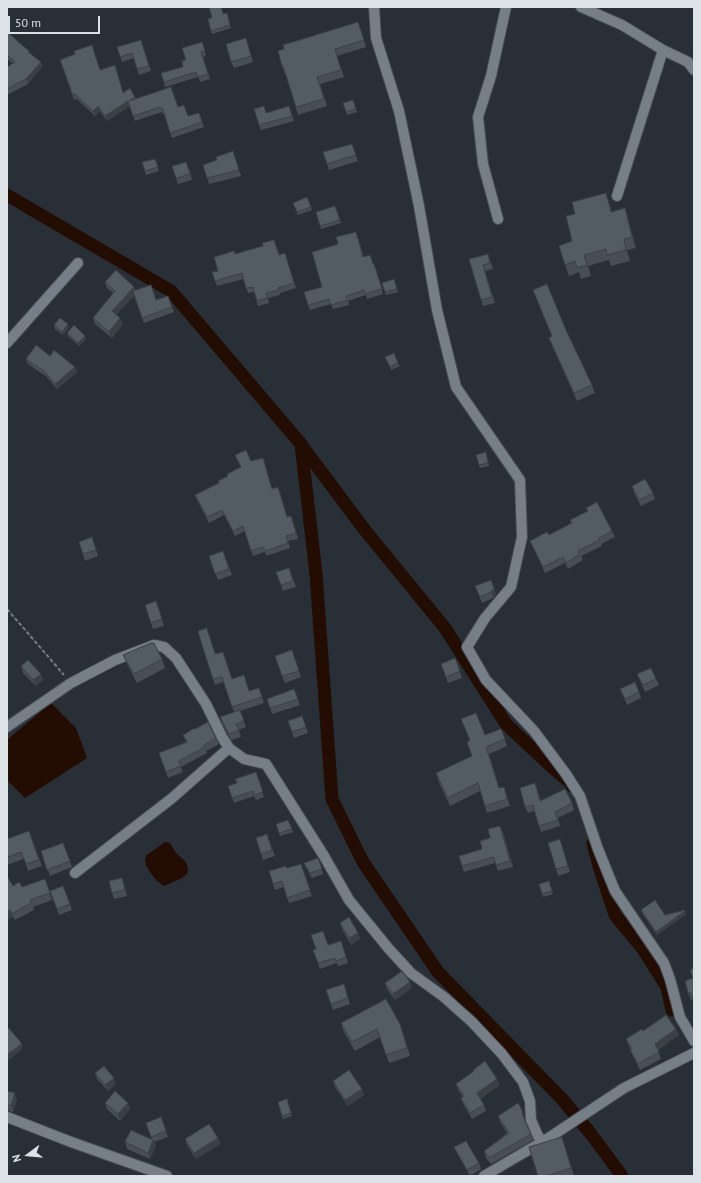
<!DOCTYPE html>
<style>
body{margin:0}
#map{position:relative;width:701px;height:1183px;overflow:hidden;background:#282f36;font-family:"PT Sans",sans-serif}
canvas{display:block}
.frame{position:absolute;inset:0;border:8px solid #dde2e7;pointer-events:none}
.north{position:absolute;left:8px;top:1135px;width:40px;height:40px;-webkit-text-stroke:3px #282f36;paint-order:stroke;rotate:254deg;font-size:11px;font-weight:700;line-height:16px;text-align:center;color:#dde2e7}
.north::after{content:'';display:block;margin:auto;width:14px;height:18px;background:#dde2e7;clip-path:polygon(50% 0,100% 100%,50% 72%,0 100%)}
.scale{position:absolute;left:8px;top:16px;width:92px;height:18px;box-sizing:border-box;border:2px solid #dde2e7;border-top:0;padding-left:5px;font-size:12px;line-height:14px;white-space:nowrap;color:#dde2e7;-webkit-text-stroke:3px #282f36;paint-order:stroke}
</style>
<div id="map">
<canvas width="701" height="1183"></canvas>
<div class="frame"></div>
<div class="north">N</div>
<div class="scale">50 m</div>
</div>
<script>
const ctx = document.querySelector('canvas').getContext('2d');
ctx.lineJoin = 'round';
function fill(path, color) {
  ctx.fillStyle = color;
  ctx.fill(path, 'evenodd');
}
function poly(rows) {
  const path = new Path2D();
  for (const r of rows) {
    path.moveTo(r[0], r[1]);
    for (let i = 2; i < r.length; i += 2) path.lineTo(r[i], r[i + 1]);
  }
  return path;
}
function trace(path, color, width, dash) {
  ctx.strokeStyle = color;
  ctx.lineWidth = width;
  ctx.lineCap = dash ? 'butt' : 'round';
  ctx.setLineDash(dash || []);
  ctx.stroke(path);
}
const water = poly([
 [51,703,76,728,87,758,25,798,7,780,7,740],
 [165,842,170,843,176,853,186,862,188,869,187,874,182,878,164,886,156,880,150,872,146,865,145,860,147,855]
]);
const canal = poly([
 [7,195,171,291,301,444,316,574,332,799,363,862,438,972,563,1100,591,1134,622,1176],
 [302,446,364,529,445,628,506,724,554,769,571,783,572,786],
 [593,843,599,866,615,915,643,949,667,987,672,1010]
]);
const path = poly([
 [7,609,64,675]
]);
const street = poly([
 [374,7,376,38,399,111,419,206,437,310,456,387,520,480,522,537,511,587,485,618,467,647,486,680,534,731,566,774,580,796,598,849,615,891,664,963,670,979,680,1017,694,1041],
 [581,7,622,25,663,50,688,62,694,70],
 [617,196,663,50],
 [498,219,483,164,478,117,491,76,506,7],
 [7,343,78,263],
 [7,727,71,683,115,660,154,645,164,647,176,658,206,704,222,737,229,748],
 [75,873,171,799,229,748,244,759,266,764,324,856,349,900,389,949,411,973,444,997,472,1022,502,1054,523,1082,530,1101,531,1120,538,1136,543,1141]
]);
const secondary = poly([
 [7,1117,71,1142,167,1176],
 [484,1176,547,1139,624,1088,694,1053]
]);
const wall = poly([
 [227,13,231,28,212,34,208,19],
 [361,30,366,47,337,56,344,77,320,84,327,106,298,115,286,74,285,74,282,66],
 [7,32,29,51,30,53,41,62,42,67,28,84,7,95,7,67,13,64,7,59],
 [246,38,253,62,234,68,231,62],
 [141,40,151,71,139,75,134,58,122,62,117,47],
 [202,42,206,56,203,57,210,79,200,82,198,77,165,87,161,73,183,67,186,60],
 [60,60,100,70,116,70,123,93,135,97,136,99,178,107,188,116,199,113,204,127,172,138,164,114,162,114,162,112,135,121,130,106,107,121,100,111,95,116,77,99,74,100],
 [353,100,357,112,347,115,343,103],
 [291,111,294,121,261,130,259,125,267,113],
 [352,144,358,161,329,170,327,164],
 [233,151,241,176,209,184,203,165,217,160],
 [155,159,159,171,146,175,142,162],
 [189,168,192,180,178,184,176,178],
 [606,193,612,212,625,208,628,219,636,248,627,250,630,261,611,266,609,260,588,266,591,276,581,279,579,272,569,276,559,246,572,241,575,214],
 [307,197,312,210,298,215,293,203],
 [335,206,341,223,321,229,316,212],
 [356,232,364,257,373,264,376,269,383,294,367,299,366,295,348,301,349,305,333,309,331,304,310,310,308,305,322,287,338,244],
 [274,240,279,255,285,253,296,288,280,293,280,295,268,298,269,303,258,306,254,292,248,293,243,279,217,286,215,281,218,271,235,254,263,246],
 [469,259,490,260,493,269,485,271,495,303,483,306],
 [394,279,398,292,386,295,382,283],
 [105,282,134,287,135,290,156,300,168,296,174,312,144,323,134,296,116,315,123,324,112,338,95,324,93,318,113,293,107,288],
 [533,290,566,330,592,385,595,393,577,401,552,346,549,338,552,337],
 [54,325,69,327,63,335,55,329],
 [67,333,85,336,86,339,79,346,68,336],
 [50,356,75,367,77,372,57,389,47,377,28,364,26,359],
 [385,357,398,363,400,366,391,370],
 [235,455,251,461,263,458,272,489,278,487,287,517,291,516,293,521,298,539,288,541,290,548,266,556,265,552,253,556,245,531,235,536,224,515,209,523,197,500,195,495,218,483,241,467],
 [487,456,489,466,480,468,479,465],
 [632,486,653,493,655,499,641,506,634,493],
 [586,508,612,531,615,537,601,544,602,546,581,556,583,560,568,569,565,563,545,573,533,547,530,541,549,535,571,523,570,520,588,511],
 [92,537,98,556,85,561,79,542],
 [223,551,232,575,218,580,209,556],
 [289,568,296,587,283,591,276,572],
 [475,586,496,594,493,598,482,603],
 [156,601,164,626,153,629,145,605],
 [198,631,232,678,250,691,259,688,264,703,240,711,246,727,239,730,241,737,231,740,222,723,220,717,234,712,223,682,215,685],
 [292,650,301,677,285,683,275,656],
 [123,655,162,659,165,668,137,683,127,664],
 [455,658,462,678,448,683,441,664],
 [21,666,41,674,43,680,36,686,23,673],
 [637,674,656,679,659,685,645,692],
 [294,689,300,705,272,714,267,699],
 [620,689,639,692,641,698,627,705],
 [302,716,308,733,294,738,288,721],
 [195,729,216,738,219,744,206,751,207,753,181,767,183,772,168,778,159,753,186,742,183,735],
 [501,729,507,746,489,754,499,788,504,787,510,806,487,813,480,791,450,806,438,780,436,773,472,756,485,735],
 [256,772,264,797,256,800,254,796,234,803,228,786,237,783],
 [535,783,541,801,572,803,574,810,558,818,560,826,541,832,534,811,528,813,525,807],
 [288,820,293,832,280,836,279,833],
 [29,831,42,866,28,871,24,859,7,865,7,839],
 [503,832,513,867,498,871,495,863,464,872,462,866,482,849,490,838],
 [267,834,275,856,263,860,256,838],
 [560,839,570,872,558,876,556,869],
 [63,843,72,867,50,876,41,851],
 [318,858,323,874,312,878,306,868,304,863],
 [301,864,312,896,289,903,284,887,275,890,269,871,287,868],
 [7,876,13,886,22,887,45,879,52,900,33,907,34,910,15,920,13,917,7,920],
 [549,881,553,894,543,897,539,884],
 [124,884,127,896,114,899,112,893],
 [63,886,72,910,59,915,50,891],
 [641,910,665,915,686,914,657,935,642,913],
 [340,923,358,933,360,939,351,945,342,929],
 [341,941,348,963,338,966,337,963,320,969,313,950],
 [694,968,694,1002,693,999,691,1000,688,993,693,978],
 [385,983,412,988,395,1000,387,989],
 [344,984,350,1004,333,1010,326,990],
 [341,1023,403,1032,410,1056,389,1063,380,1037,355,1051,344,1032],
 [676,1029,679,1035,658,1050,661,1059,640,1070,633,1056,626,1039,643,1031],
 [473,1070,500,1085,480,1099,484,1105,486,1111,472,1119,463,1104,461,1098,463,1097,458,1090,456,1084,474,1072],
 [95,1073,116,1084,108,1091,97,1079],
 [333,1081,364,1095,348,1106,335,1087],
 [7,1091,17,1100,13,1112,7,1110],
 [287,1099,292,1116,283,1119,278,1102],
 [105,1103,130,1109,120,1121,107,1109],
 [522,1110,524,1116,525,1121,533,1140,491,1164,486,1158,484,1151,507,1133,500,1122,498,1116],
 [161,1117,168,1137,154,1142,156,1146,150,1159,127,1149,125,1142,152,1139,146,1123],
 [218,1138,220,1144,196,1159,187,1145,185,1139],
 [565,1146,574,1176,538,1176],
 [454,1147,479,1163,481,1169,470,1176,457,1153]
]);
const shadedWall = poly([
 [41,62,42,67,28,84,26,79],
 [128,101,130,106,107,121,105,116],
 [98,106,100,111,95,116,93,111],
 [606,193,610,204,615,223,611,212],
 [625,208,628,219,636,248,632,237],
 [624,239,630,261,626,250],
 [584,255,588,266,591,276,587,265],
 [134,287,137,293,114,317,112,311],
 [120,318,123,324,112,338,109,332],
 [68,324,69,327,63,335,62,332],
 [85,336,86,339,79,346,78,343],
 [75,367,77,372,57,389,55,384],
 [494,588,496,594,493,598,491,592],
 [41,674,43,680,36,686,33,680],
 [500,826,503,832,513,867,510,861],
 [10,910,13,917,7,920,7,912],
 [685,911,686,914,657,935,656,932],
 [358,933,360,939,351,945,349,938],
 [410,982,412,988,395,1000,393,994],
 [676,1029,679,1035,657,1050,655,1044],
 [22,1044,23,1049,7,1061,7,1055],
 [114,1078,116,1084,108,1091,105,1085],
 [497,1079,500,1085,479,1099,477,1093],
 [362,1089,364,1095,348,1106,345,1100],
 [15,1093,17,1100,13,1112,11,1106],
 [128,1103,130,1109,120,1121,118,1114],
 [522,1110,524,1116,525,1123,523,1116],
 [562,1137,565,1146,574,1176,571,1168],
 [218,1138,220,1144,196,1159,194,1153],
 [153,1140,156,1146,150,1159,148,1153]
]);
const building = poly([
 [209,7,221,7,223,14,227,13,230,25,211,31,208,19,212,18,209,7],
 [358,22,364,40,335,49,341,70,317,77,324,99,296,107,283,66,282,66,278,51,284,49,283,45,358,22],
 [7,32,29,51,28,52,41,62,26,79,7,89,7,67,15,62,7,55,7,32],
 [246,38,251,56,231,62,226,44,246,38],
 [141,40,149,66,137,69,132,53,120,57,117,47,141,40],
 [202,42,205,51,201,52,208,74,198,77,196,72,164,82,161,73,183,67,182,61,186,60,182,48,202,42],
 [92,45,100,70,115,65,123,93,130,88,135,97,129,101,171,87,178,107,184,105,188,116,199,113,202,122,170,133,163,109,161,109,160,107,133,116,128,101,105,116,98,106,93,111,75,94,73,95,60,60,75,54,74,51,92,45],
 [353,100,356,109,346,112,343,103,353,100],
 [264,106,266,113,289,106,292,116,259,125,254,109,264,106],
 [352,144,356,155,327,164,323,152,352,144],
 [233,151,239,170,207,178,203,165,217,160,216,157,233,151],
 [155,159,158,167,145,171,142,162,155,159],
 [186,162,190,174,176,178,172,166,186,162],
 [606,193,611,212,625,208,632,237,624,239,626,250,607,255,606,249,584,255,587,265,577,268,575,261,565,265,559,246,572,241,566,216,575,214,572,202,606,193],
 [307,197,311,207,297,212,293,203,307,197],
 [335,206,340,220,320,226,316,212,335,206],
 [356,232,363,257,370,255,373,264,374,264,382,289,365,294,364,290,346,296,347,300,331,305,329,299,308,305,304,292,322,287,312,252,338,244,336,237,356,232],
 [274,240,279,255,285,253,294,283,278,288,279,290,266,293,267,298,257,301,253,287,246,288,242,273,215,281,212,272,218,271,214,257,234,251,235,254,263,246,262,243,274,240],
 [488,254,490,263,483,265,492,297,481,300,469,259,488,254],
 [116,270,134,287,112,311,120,318,109,332,93,318,115,291,105,282,116,270],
 [394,279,397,289,385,292,382,283,394,279],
 [547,284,566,330,592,385,574,393,549,338,552,336,533,290,547,284],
 [151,285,156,300,168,296,172,307,142,318,133,291,151,285],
 [60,318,68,324,62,332,54,325,60,318],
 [74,325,85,336,78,343,67,333,74,325],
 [36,345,50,356,54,350,75,367,55,384,45,372,26,359,36,345],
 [394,353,398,363,390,367,385,357,394,353],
 [246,450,251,461,263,458,272,489,278,487,287,517,291,516,296,533,286,536,288,543,265,551,263,547,251,551,243,526,233,531,222,510,207,517,195,495,219,483,218,481,228,476,227,474,241,467,235,455,246,450],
 [486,452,488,463,479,465,476,455,486,452],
 [645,479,653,493,639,500,632,486,645,479],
 [597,502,612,531,599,538,600,540,578,551,580,554,566,563,563,557,543,567,530,541,547,532,549,535,572,523,570,520,588,511,586,508,597,502],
 [92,537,96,550,83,554,79,542,92,537],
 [223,551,229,569,215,574,209,556,223,551],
 [289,568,293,581,281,585,276,572,289,568],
 [491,580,494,588,491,592,480,597,475,586,491,580],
 [156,601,162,619,151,623,145,605,156,601],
 [207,628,215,654,223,652,232,679,244,675,249,691,259,688,262,697,232,707,222,677,213,679,201,642,198,631,207,628],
 [151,643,154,643,162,659,134,674,123,655,151,643],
 [292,650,299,671,282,676,275,656,292,650],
 [455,658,460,671,446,677,441,664,455,658],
 [28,660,41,674,33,680,21,666,28,660],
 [651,668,656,679,643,685,637,674,651,668],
 [635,682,639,692,625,699,620,689,635,682],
 [294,689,298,699,270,708,267,699,294,689],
 [240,710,244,721,236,724,239,730,229,734,220,717,240,710],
 [476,713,485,735,501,729,505,739,486,747,499,788,504,787,507,799,485,806,478,783,448,798,436,773,472,756,467,742,470,740,461,719,476,713],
 [302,716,306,727,292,732,288,721,302,716],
 [208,722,216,738,204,745,205,747,179,761,181,766,166,772,159,753,187,742,183,735,195,728,195,729,208,722],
 [256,772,263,792,254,795,253,791,232,798,228,786,237,783,235,779,256,772],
 [535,783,540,801,565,789,572,803,555,812,558,820,539,826,533,805,525,807,520,788,535,783],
 [288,820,292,829,279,833,276,824,288,820],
 [500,826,510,861,496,865,494,857,462,866,459,856,482,849,480,841,490,838,488,829,500,826],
 [29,831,39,860,26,864,21,852,7,857,7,839,29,831],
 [267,834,272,850,261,854,256,838,267,834],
 [560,839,568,866,556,869,548,843,560,839],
 [63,843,70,861,47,870,41,851,63,843],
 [318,858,322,869,310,873,304,863,318,858],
 [301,864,310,890,287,898,282,881,273,884,269,871,286,866,287,868,301,864],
 [7,876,13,886,19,882,22,887,45,879,50,893,30,900,31,903,12,914,10,910,7,912,7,876],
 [122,878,125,890,112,893,109,881,122,878],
 [549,881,552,891,542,894,539,884,549,881],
 [63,886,70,904,57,909,50,891,63,886],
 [655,900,665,915,685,910,685,911,656,932,641,910,655,900],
 [349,917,358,933,349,938,340,923,349,917],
 [323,931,328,945,341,941,346,957,336,961,335,958,318,963,313,950,316,949,311,935,323,931],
 [694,968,694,999,690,992,688,993,685,981,693,978,690,970,694,968],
 [402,971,410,982,393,994,385,983,402,971],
 [344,984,348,998,331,1004,326,990,344,984],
 [386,999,400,1024,407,1048,386,1055,377,1029,352,1042,341,1023,386,999],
 [666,1015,676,1029,655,1044,659,1052,638,1064,630,1050,632,1049,626,1039,642,1029,643,1031,666,1015],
 [9,1028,22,1044,7,1055,7,1029,9,1028],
 [485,1061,497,1079,477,1093,484,1105,470,1113,461,1098,464,1096,456,1084,474,1071,473,1070,485,1061],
 [104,1066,114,1078,105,1085,95,1073,104,1066],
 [349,1070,362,1089,345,1100,333,1081,349,1070],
 [7,1091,15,1093,11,1106,7,1104,7,1091],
 [115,1091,128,1103,118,1114,105,1103,115,1091],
 [287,1099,291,1113,282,1116,278,1102,287,1099],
 [518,1103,522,1110,523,1116,531,1134,489,1158,484,1151,509,1133,498,1116,518,1103],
 [161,1117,166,1131,151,1137,146,1123,161,1117],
 [209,1124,218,1138,194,1153,185,1139,209,1124],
 [131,1130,153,1140,148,1153,125,1142,131,1130],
 [562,1137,571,1168,546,1176,538,1176,529,1147,562,1137],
 [466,1141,479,1163,467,1170,454,1147,466,1141]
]);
fill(water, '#230c01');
trace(canal, '#230c01', 13);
trace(street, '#454c52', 12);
trace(secondary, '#454c52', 12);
trace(path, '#757b81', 2, [4, 2]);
trace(street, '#767f88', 10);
trace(secondary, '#767f88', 10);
fill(wall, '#474e55');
fill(shadedWall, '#3a4045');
fill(building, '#535b63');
trace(building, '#3a4045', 1);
</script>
